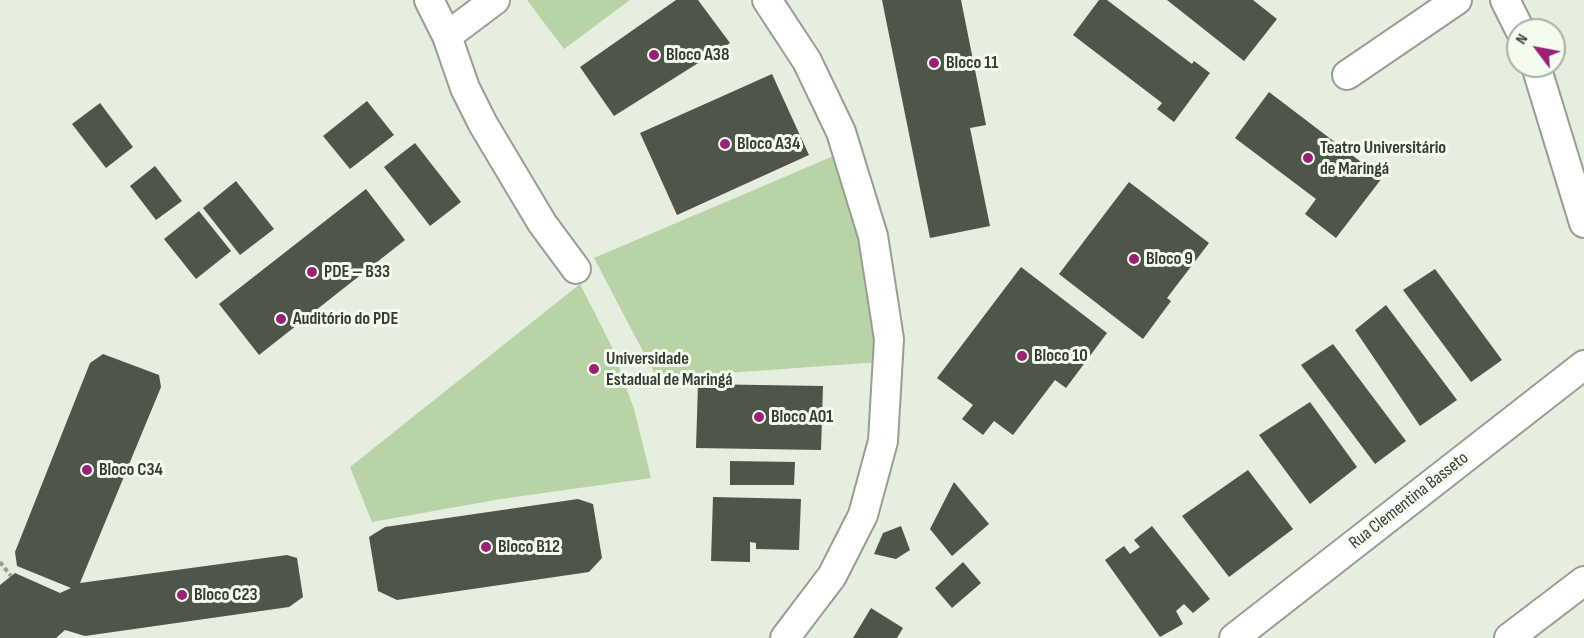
<!DOCTYPE html>
<meta charset="utf-8">
<style>
body{margin:0}
#map{position:relative;width:1584px;height:638px;overflow:hidden;background:#e6eee0;font-family:"Sofia Sans Condensed",sans-serif}
canvas{display:block}
.north{position:absolute;left:1506px;top:18px;width:60px;height:60px;box-sizing:border-box;background:#f3fced;border:2px solid #a8afa4;border-radius:50%;rotate:302deg;font-size:16px;font-weight:700;line-height:24px;text-align:center;color:#383c36}
.north::after{content:'';display:block;margin:auto;width:21px;height:27px;background:#9a2078;clip-path:polygon(50% 0,100% 100%,50% 72%,0 100%)}
</style>
<div id="map">
<canvas width="1584" height="638"></canvas>
<div class="north">N</div>
</div>
<script>
const ctx = document.querySelector('canvas').getContext('2d');
ctx.lineJoin = 'round';
function fill(path, color) {
  ctx.fillStyle = color;
  ctx.fill(path, 'evenodd');
}
function poly(rows) {
  const path = new Path2D();
  for (const r of rows) {
    path.moveTo(r[0], r[1]);
    for (let i = 2; i < r.length; i += 2) path.lineTo(r[i], r[i + 1]);
  }
  return path;
}
function trace(path, color, width, dash) {
  ctx.strokeStyle = color;
  ctx.lineWidth = width;
  ctx.lineCap = dash ? 'butt' : 'round';
  ctx.setLineDash(dash || []);
  ctx.stroke(path);
}
function drawText(font, color, halo, rows, align = 'center') {
  ctx.font = font + ' "Sofia Sans Condensed",sans-serif';
  ctx.lineWidth = 6;
  ctx.setLineDash([]);
  ctx.textBaseline = 'middle';
  ctx.strokeStyle = halo;
  ctx.fillStyle = color;
  for (const [text, x, y, turn = 0] of rows) {
    ctx.save();
    ctx.translate(x, y);
    ctx.rotate((+turn || 0) * Math.PI / 180);
    ctx.textAlign = isNaN(turn) ? turn : align;
    if (halo) ctx.strokeText(text, 0, 0);
    ctx.fillText(text, 0, 0);
    ctx.restore();
  }
}
const green = poly([
 [527,0,630,0,564,49],
 [843,152,855,186,880,362,657,378,594,258],
 [580,284,611,345,634,409,651,478,501,499,372,522,350,467]
]);
const building = poly([
 [676,0,698,0,730,43,614,116,580,67],
 [882,0,961,0,986,125,970,128,990,226,930,238],
 [1099,0,1107,0,1192,64,1194,61,1210,73,1174,122,1157,109,1162,103,1073,35],
 [1167,0,1253,0,1277,19,1244,61],
 [772,74,809,155,677,215,640,133],
 [1269,92,1382,178,1336,238,1305,214,1316,199,1235,138],
 [367,101,394,135,350,169,323,136],
 [100,103,133,147,106,168,72,124],
 [415,143,461,202,430,226,384,167],
 [155,166,182,201,156,220,130,186],
 [236,181,274,229,240,255,203,208],
 [1129,182,1209,243,1167,298,1171,301,1143,339,1059,274],
 [366,189,405,240,259,355,219,304],
 [199,211,231,251,196,279,164,239],
 [1021,267,1107,333,1066,388,1055,380,1013,435,994,421,983,435,962,419,973,405,937,378],
 [1435,269,1502,360,1471,382,1403,290],
 [1386,305,1457,400,1420,426,1355,330],
 [1333,344,1406,441,1375,464,1301,365],
 [103,354,159,375,161,387,80,583,287,555,297,558,303,597,289,607,85,636,65,630,56,638,0,638,0,585,15,573,60,593,71,588,17,566,15,552,90,363],
 [698,384,823,386,821,450,696,448],
 [1310,402,1357,467,1310,504,1259,435],
 [730,461,795,462,794,485,730,485],
 [1248,470,1293,529,1229,577,1182,516],
 [954,482,989,524,952,556,930,529],
 [713,497,801,499,799,550,756,549,756,543,750,542,750,562,711,561],
 [578,499,593,504,602,558,589,572,397,600,378,591,369,537,385,527],
 [901,526,910,550,896,559,874,554,883,533],
 [1152,526,1210,599,1193,613,1184,604,1176,611,1183,624,1160,637,1105,560,1124,546,1130,554,1140,547,1134,540],
 [963,562,981,583,952,608,935,588],
 [871,608,903,628,897,638,853,638]
]);
const path = poly([
 [0,562,11,576]
]);
const minor = poly([
 [429,0,447,36,465,88,483,124,542,223,576,269],
 [767,0,807,61,841,132,873,236,889,339,883,441,863,515,832,576,785,638],
 [1505,0,1520,30],
 [447,36,495,0],
 [1536,66,1584,223],
 [1347,75,1457,0],
 [1234,638,1584,365],
 [1509,638,1584,581]
]);
const markers = [
 [654,55,6,"#9a2078"],
 [934,63,6,"#9a2078"],
 [725,144,6,"#9a2078"],
 [1308,158,6,"#9a2078"],
 [1134,259,6,"#9a2078"],
 [312,272,6,"#9a2078"],
 [281,319,6,"#9a2078"],
 [1022,356,6,"#9a2078"],
 [594,369,6,"#9a2078"],
 [759,417,6,"#9a2078"],
 [87,470,6,"#9a2078"],
 [486,547,6,"#9a2078"],
 [182,595,6,"#9a2078"]
];
const poiNames = [
 ["Bloco A38",666,55],
 ["Bloco 11",946,63],
 ["Bloco A34",737,144],
 ["Teatro Universitário",1320,148],
 ["de Maringá",1320,169],
 ["Bloco 9",1146,259],
 ["PDE – B33",324,272],
 ["Auditório do PDE",293,319],
 ["Bloco 10",1034,356],
 ["Universidade",606,359],
 ["Estadual de Maringá",606,380],
 ["Bloco A01",771,417],
 ["Bloco C34",99,470],
 ["Bloco B12",498,547],
 ["Bloco C23",194,595]
];
const streetNames = [
 ["Rua Clementina Basseto",1409,501,-38]
];
fill(green, '#b8d3a5');
fill(building, '#4e5549');
trace(minor, '#979f92', 32);
trace(path, '#979e93', 4, [4.5, 3]);
trace(minor, '#fff', 28);
for (const [x, y, r, color] of markers) {
  const dot = new Path2D();
  dot.arc(x, y, r, 0, 2 * Math.PI);
  ctx.fillStyle = color;
  ctx.fill(dot);
  trace(dot, '#f3fced', 2);
}
drawText('bold 18px', '#383c36', '#f3fced', poiNames, 'left');
drawText('18px', '#383c36', '#f3fced', streetNames);
</script>
